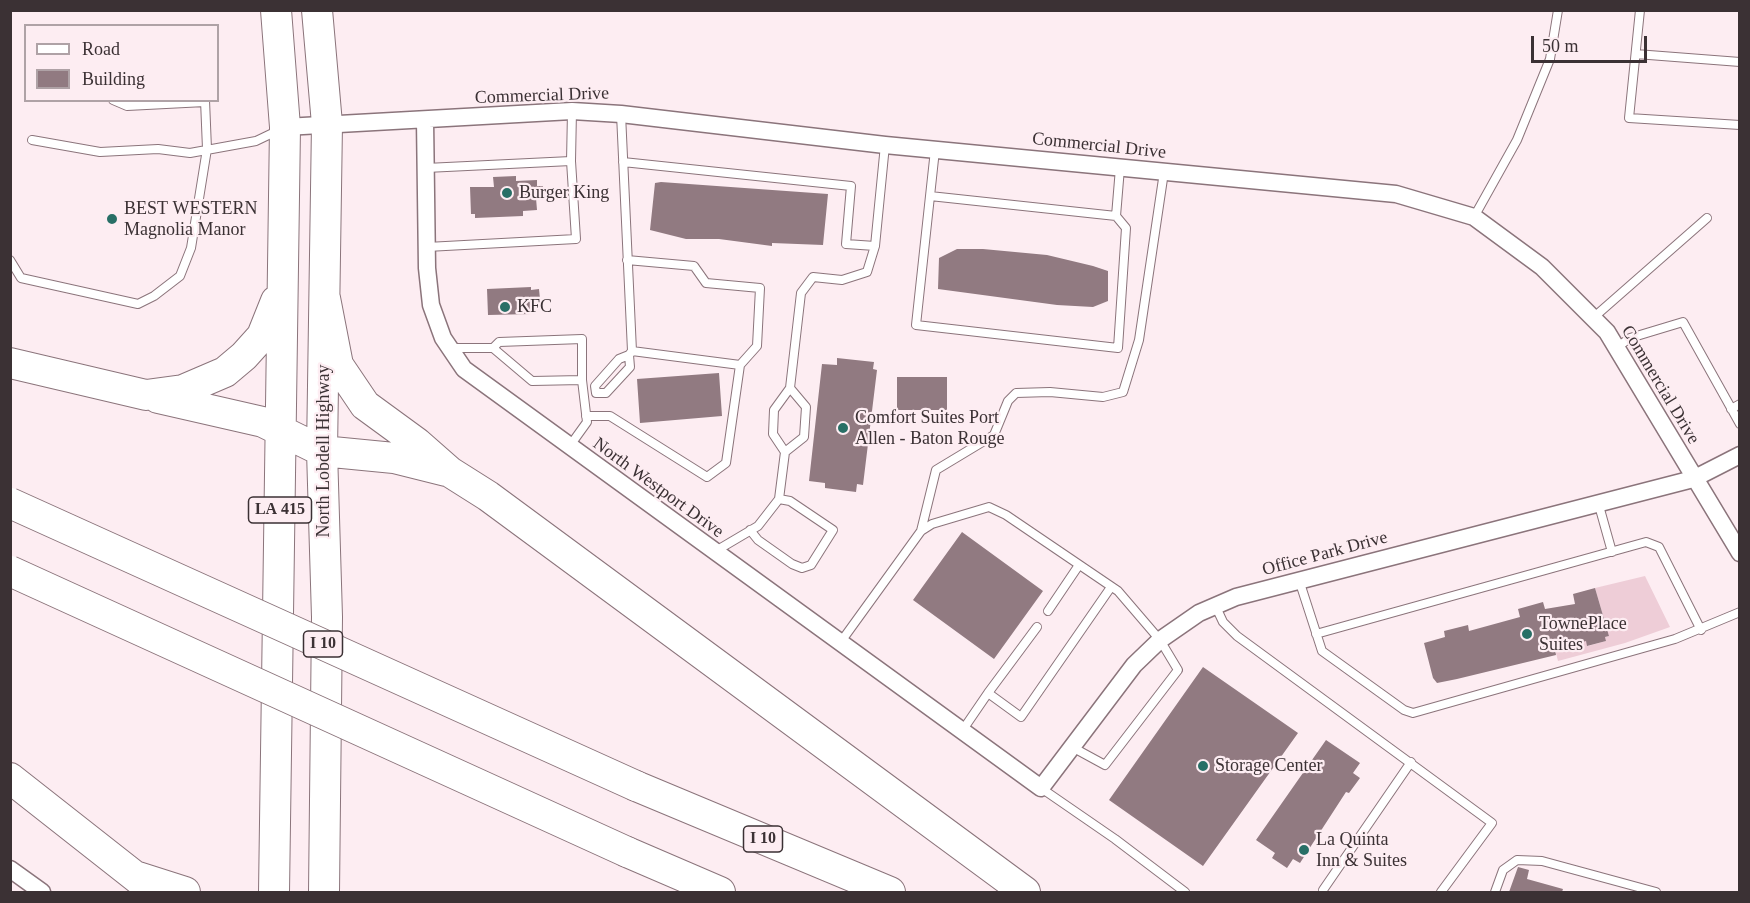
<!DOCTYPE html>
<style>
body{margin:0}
#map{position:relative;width:1750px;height:903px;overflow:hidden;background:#fdedf2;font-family:Georgia,serif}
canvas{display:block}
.frame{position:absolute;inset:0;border:12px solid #3b3134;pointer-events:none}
.legend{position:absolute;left:24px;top:24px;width:195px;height:78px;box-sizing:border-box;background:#fdedf2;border:2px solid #afa2a6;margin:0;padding:8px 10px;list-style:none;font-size:18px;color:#3b3134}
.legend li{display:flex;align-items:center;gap:12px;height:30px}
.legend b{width:30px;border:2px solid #afa2a6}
.scale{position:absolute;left:1531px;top:36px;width:116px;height:27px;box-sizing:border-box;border:3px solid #3b3134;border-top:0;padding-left:8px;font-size:18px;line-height:21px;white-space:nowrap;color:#3b3134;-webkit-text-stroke:4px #fdedf2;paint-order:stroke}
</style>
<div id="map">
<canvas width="1750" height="903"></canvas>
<div class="frame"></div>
<ul class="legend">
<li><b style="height:8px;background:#fff"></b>Road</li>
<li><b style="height:16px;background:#917a81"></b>Building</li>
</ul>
<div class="scale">50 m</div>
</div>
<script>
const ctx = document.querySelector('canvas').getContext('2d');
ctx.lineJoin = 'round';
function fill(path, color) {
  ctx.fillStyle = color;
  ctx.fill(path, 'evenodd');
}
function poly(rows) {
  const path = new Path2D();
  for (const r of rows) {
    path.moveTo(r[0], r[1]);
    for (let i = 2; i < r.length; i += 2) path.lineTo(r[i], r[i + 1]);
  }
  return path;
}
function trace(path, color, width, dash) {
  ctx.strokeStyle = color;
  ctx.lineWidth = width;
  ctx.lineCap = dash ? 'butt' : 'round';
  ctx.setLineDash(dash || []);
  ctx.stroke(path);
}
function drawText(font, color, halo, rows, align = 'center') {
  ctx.font = font + ' Georgia,serif';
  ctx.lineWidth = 4.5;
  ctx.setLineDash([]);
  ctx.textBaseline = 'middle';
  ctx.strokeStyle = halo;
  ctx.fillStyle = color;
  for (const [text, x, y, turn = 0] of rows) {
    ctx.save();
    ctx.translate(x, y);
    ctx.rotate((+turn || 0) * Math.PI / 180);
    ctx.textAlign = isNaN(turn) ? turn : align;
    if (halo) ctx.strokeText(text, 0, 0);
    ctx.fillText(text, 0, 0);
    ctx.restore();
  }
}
const green = poly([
 [1645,576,1670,627,1625,643,1558,661,1555,649,1585,637,1588,646,1606,641,1605,637,1609,636,1595,588]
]);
const building = poly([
 [516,176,516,181,537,180,537,186,543,186,543,198,536,198,537,210,523,211,523,216,475,218,475,214,471,214,470,187,494,187,493,177],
 [661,182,828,194,823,245,772,243,772,246,719,239,686,239,650,230,655,183],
 [957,249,983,249,1047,255,1093,266,1108,271,1108,301,1093,307,1057,305,938,289,939,258],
 [531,287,531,290,539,289,541,309,532,310,532,314,488,315,487,289],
 [837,358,874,362,873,369,877,370,863,485,857,484,856,492,825,488,825,483,809,481,822,364,837,365],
 [719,373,722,416,640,423,637,379],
 [897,377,947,377,947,410,897,410],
 [962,532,1043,591,994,659,913,600],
 [1595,588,1609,636,1605,637,1606,641,1587,646,1586,641,1555,649,1556,655,1457,679,1437,683,1433,678,1424,643,1445,637,1444,631,1468,625,1469,631,1520,617,1518,609,1543,602,1545,609,1575,604,1573,594],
 [1203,667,1298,733,1203,866,1109,800],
 [1326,740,1360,763,1353,773,1360,778,1349,793,1346,792,1300,863,1293,859,1287,868,1272,858,1275,853,1256,840],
 [1518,867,1529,870,1527,879,1563,889,1562,892,1509,892]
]);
const lane = poly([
 [1640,10,1629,118,1740,125],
 [1636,54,1740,62],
 [113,100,127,106,205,102],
 [32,140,100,152,158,149,190,153,256,141,279,130],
 [935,150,916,325,1118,348,1126,228,1116,216,1120,168],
 [571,161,572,111],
 [623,162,851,186,846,244,875,246],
 [426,168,571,161,576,239,427,247],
 [930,196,1116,216],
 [1474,217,1517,140,1550,59,1558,10],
 [10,260,21,278,138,304,154,296,180,276,191,248,207,149,205,100],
 [627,260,694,266,706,283,760,288,757,346,740,365],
 [1593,318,1707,218],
 [450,348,493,348],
 [1616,348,1630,338,1683,322,1740,424],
 [629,355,630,367,606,393,596,393,595,386,619,359,629,355,632,351],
 [1731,409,1740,404],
 [586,416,610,416,707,477,726,463,740,365,632,351,621,114],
 [569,447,587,422,582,380,582,339,499,342,493,348,532,381,582,380],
 [785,452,804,437,806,407,790,388],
 [1598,502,1612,552],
 [750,530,758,540,792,564,802,568,811,565,833,530,790,501,779,499],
 [921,531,936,470,994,435,1008,401,1016,393,1050,392,1103,397,1123,392,1139,340,1164,172],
 [714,552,758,526,779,499,785,452,773,434,774,410,790,388,801,293,813,277,842,280,867,272,875,246,885,145],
 [1299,580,1322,651,1404,710,1413,713,1675,639,1740,612],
 [1215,605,1223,622,1237,636,1492,823,1441,892],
 [1048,611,1079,565],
 [1316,634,1646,542,1659,547,1701,630],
 [840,643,921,531,932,524,989,507,1006,515,1118,591,1160,640,1178,670,1105,765,1072,747],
 [988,693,1037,627],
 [962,731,988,693,1021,717,1111,587],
 [1041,788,1115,839,1185,892],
 [1323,890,1411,762],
 [1495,892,1503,870,1517,860,1542,861,1656,892]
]);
const street = poly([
 [425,120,427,268,431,305,443,338,464,369,1041,788,1134,665,1160,640,1199,613,1236,597,1693,479,1740,455],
 [285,127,572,111,621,114,885,145,1396,194,1474,217,1542,267,1607,332,1740,553],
 [10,869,42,892]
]);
const highway = poly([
 [317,10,327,124,322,451,327,617,324,892],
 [325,298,338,365,365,405,417,443,450,472,488,496,1025,892],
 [10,363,146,395,183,390,225,372,244,356,262,336,276,301],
 [158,398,263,422,322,451,394,458,446,471],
 [10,778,155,892],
 [636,786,890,892],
 [627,852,720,892],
 [138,877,185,892],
 [274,892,285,127,276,10]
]);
const highwayBridge = poly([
 [10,503,636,786],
 [10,571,627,852]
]);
const markers = [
 [507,193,6,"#286f66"],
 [112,219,6,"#286f66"],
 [505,307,6,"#286f66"],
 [843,428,6,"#286f66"],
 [1527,634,6,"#286f66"],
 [1203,766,6,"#286f66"],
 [1304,850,6,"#286f66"]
];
const shields = [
 [280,510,63],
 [323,644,39],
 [763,839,39]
];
const shieldNames = [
 ["LA 415",280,510],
 ["I 10",323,644],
 ["I 10",763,839]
];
const streetNames = [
 ["Commercial Drive",542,96,-2],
 ["Commercial Drive",1099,146,6],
 ["Commercial Drive",1660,385,59],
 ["North Lobdell Highway",324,451,-90],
 ["North Westport Drive",658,488,36],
 ["Office Park Drive",1325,554,-15]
];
const poiNames = [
 ["Burger King",519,193],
 ["BEST WESTERN",124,209],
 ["Magnolia Manor",124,230],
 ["KFC",517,307],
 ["Comfort Suites Port",855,418],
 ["Allen - Baton Rouge",855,439],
 ["TownePlace",1539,624],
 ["Suites",1539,645],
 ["Storage Center",1215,766],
 ["La Quinta",1316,840],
 ["Inn & Suites",1316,861]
];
fill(green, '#eecdd7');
fill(building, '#917a81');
trace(lane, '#8b747b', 10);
trace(street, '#8b747b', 19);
trace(highway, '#8b747b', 32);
trace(lane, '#fff', 8);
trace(street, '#fff', 16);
trace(highway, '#fff', 30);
trace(highwayBridge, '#8b747b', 32, []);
trace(highwayBridge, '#fff', 30);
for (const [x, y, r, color] of markers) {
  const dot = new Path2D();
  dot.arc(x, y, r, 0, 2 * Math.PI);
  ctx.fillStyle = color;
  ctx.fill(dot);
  trace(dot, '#fdedf2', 2);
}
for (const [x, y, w] of shields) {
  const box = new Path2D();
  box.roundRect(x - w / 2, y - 13, w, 26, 4.5);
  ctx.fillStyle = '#fdedf2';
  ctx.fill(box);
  trace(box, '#3b3134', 1.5);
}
drawText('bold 16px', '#3b3134', null, shieldNames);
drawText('18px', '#3b3134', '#fdedf2', streetNames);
drawText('18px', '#3b3134', '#fdedf2', poiNames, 'left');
</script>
